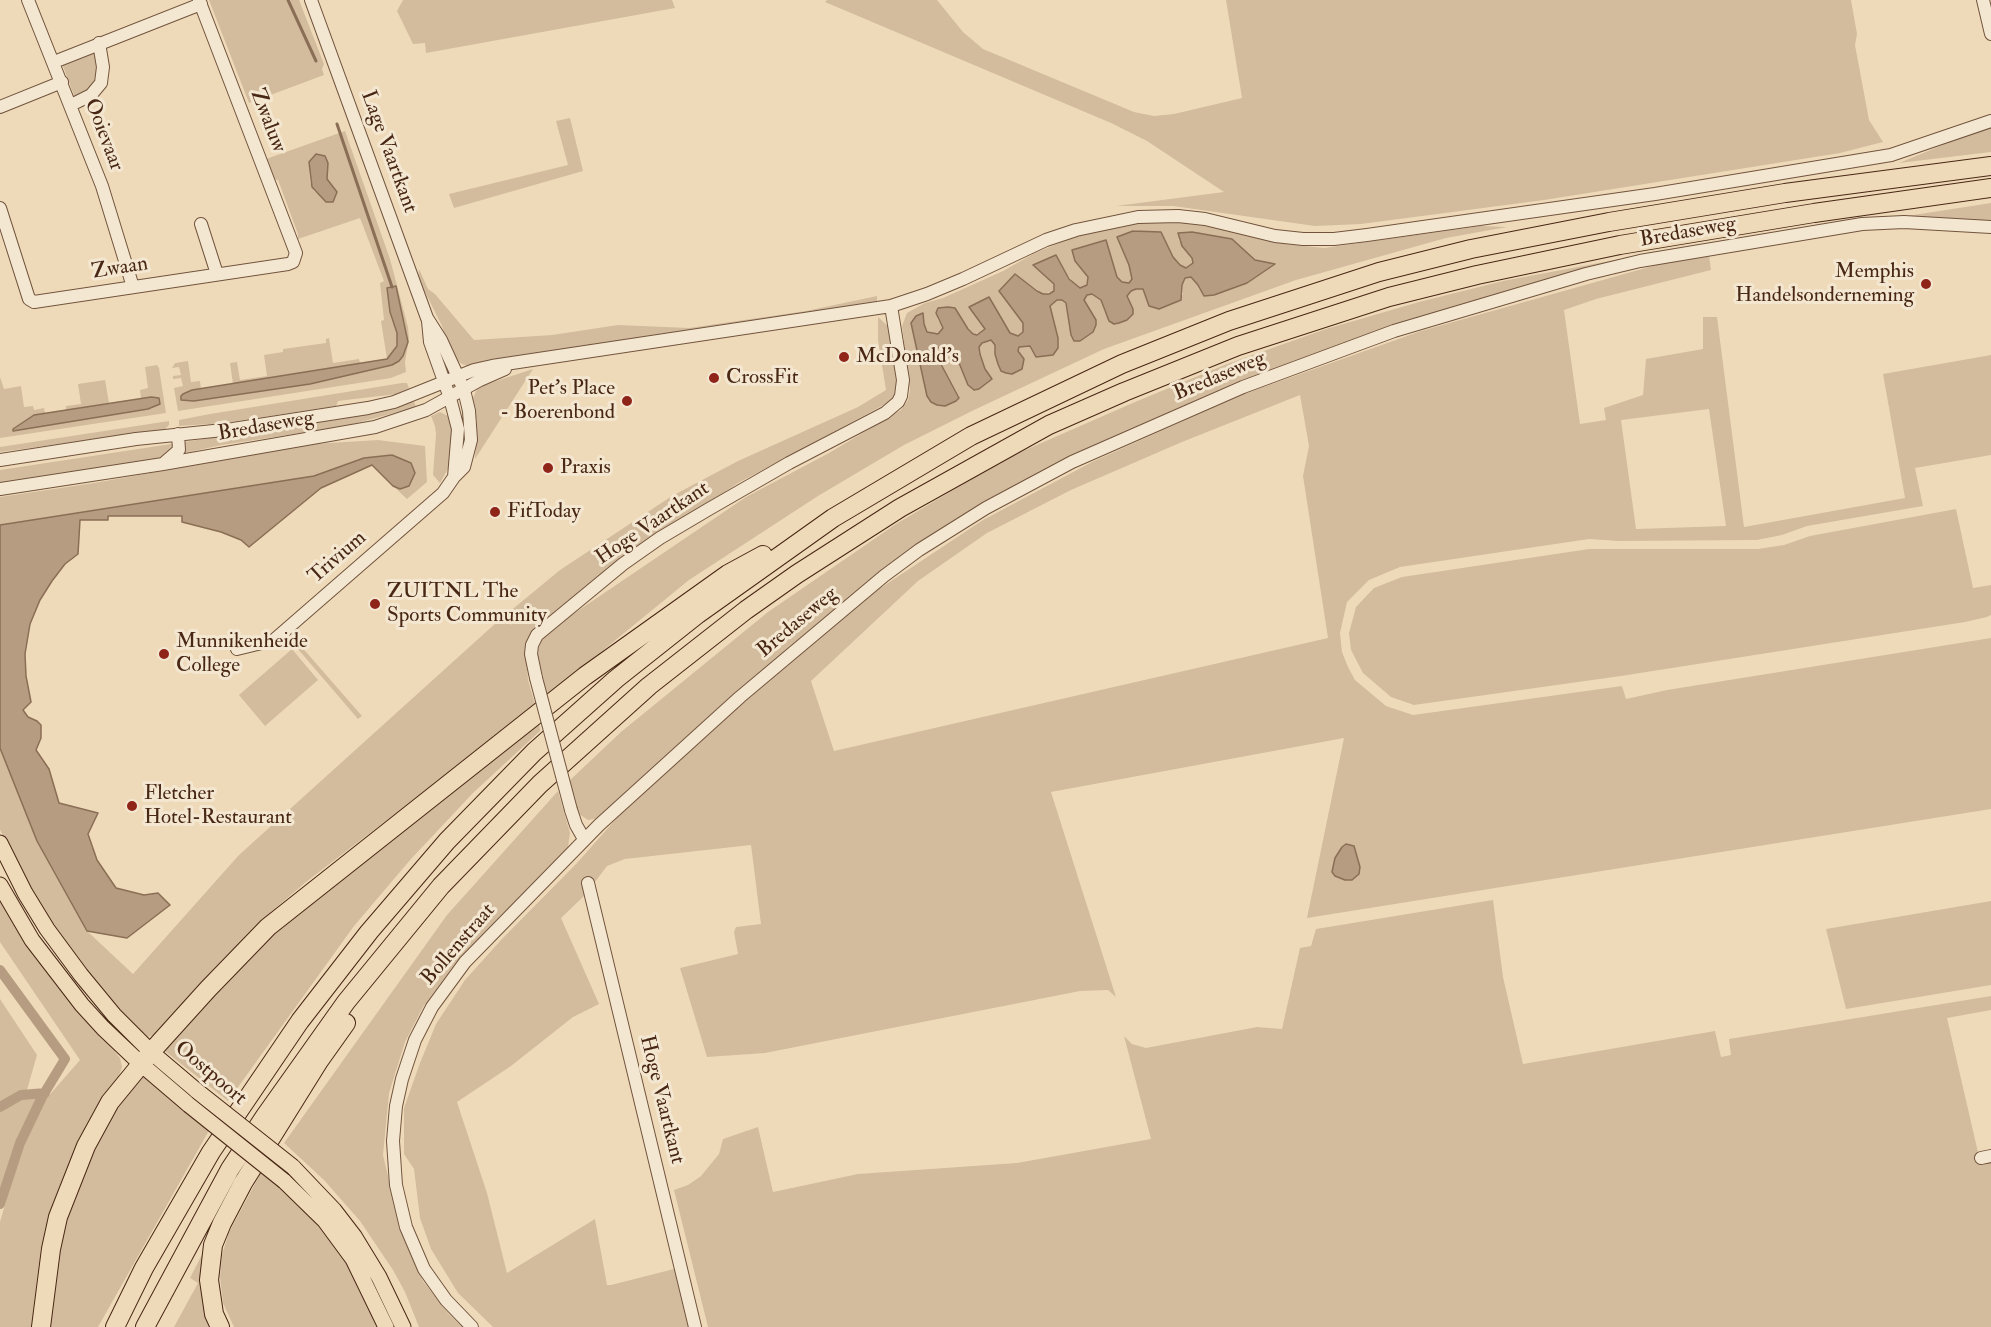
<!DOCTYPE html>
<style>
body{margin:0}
canvas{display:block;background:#eedab9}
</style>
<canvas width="1991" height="1327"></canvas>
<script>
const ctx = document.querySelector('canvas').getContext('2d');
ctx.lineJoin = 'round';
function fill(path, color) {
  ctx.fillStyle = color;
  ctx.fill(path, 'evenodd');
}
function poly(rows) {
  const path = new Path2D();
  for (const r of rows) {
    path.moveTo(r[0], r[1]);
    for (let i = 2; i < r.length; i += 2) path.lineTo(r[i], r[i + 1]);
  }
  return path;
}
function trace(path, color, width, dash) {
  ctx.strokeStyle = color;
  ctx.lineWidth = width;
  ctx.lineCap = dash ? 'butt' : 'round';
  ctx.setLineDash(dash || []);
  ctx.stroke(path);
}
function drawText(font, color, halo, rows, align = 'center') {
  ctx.font = font + ' "IM FELL Double Pica",serif';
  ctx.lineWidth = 6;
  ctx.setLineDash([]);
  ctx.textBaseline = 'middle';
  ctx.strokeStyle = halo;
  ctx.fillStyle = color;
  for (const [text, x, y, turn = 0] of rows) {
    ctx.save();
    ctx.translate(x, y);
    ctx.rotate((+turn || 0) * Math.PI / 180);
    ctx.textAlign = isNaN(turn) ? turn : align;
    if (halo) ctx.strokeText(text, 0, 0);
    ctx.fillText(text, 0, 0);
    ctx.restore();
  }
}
const green = poly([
 [209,0,299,0,324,64,322,69,324,75,249,103],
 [403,0,672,0,675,8,426,53,425,43,413,44,397,11],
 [827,0,937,0,963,32,983,49,1134,112,1154,116,1174,114,1242,98,1226,0,1851,0,1857,34,1855,45,1869,120,1883,142,1840,153,1544,200,1361,224,1315,226,1173,206,1116,206,1224,192,1147,141,1111,123,825,2],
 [96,48,99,59,97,80,92,88,75,98,61,61],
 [570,118,583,171,454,208,449,194,568,165,556,121],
 [1991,127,1991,152,1899,163,1977,131],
 [345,131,390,259,408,327,409,339,405,362,406,372,391,378,178,411,174,388,183,386,181,378,173,379,173,376,181,375,179,367,172,368,175,363,188,361,191,382,200,381,201,389,183,394,392,365,399,361,403,356,406,350,407,334,395,286,389,306,391,318,397,333,397,346,387,359,381,321,384,320,380,283,384,281,360,218,298,239,298,234,278,180,273,179,266,159],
 [313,156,328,166,327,179,335,189,323,198,314,191,310,182,309,162],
 [1991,203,1991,226,1955,224,1907,216],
 [1137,221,1196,221,1285,244,1324,248,1481,226,1507,227,1446,238,1296,280,1104,349,974,410,904,445,818,496,689,580,547,696,537,652,543,638,554,627,746,497,829,453,901,410,908,400,910,390,902,326,907,313,925,303,943,298,1003,271,1035,253,1084,233],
 [1133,231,1156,232,1173,257,1180,265,1186,268,1193,263,1192,258,1178,239,1231,239,1255,260,1274,264,1247,283,1214,295,1204,296,1198,285,1191,276,1185,278,1182,285,1183,295,1149,306,1143,289,1136,289,1131,291,1127,296,1133,309,1105,313,1101,300,1092,294,1087,295,1084,299,1096,320,1071,335,1066,303,1062,300,1057,300,1050,306,1058,338,1019,347,1017,351,1024,360,1001,371,995,354,995,345,991,340,982,343,979,347,985,369,966,379,953,348,949,345,941,346,935,350,935,353,959,396,927,396,911,323,924,316,924,324,927,332,938,334,943,328,937,318,958,313,973,335,982,332,985,330,983,327,1001,319,1010,333,1018,336,1023,332,1023,323,999,291,1015,274,1043,294,1054,291,1054,284,1065,272,1076,286,1080,288,1087,285,1088,277,1075,261,1117,277,1121,282,1129,283,1132,279,1129,265,1117,237],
 [1652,253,1417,319,1236,382,1086,450,977,508,869,581,732,695,600,818,588,820,579,814,569,781,621,732,768,612,896,524,1007,458,1135,402,1227,364,1326,329,1419,302,1503,281],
 [1709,255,1711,270,1596,299,1564,310,1580,424,1606,420,1604,408,1643,395,1646,359,1703,349,1703,317,1717,317,1744,527,1905,498,1883,374,1991,355,1991,455,1915,468,1923,506,1807,526,1782,535,1757,540,1618,541,1589,539,1400,567,1369,580,1347,602,1340,633,1342,652,1348,667,1355,680,1386,706,1413,715,1622,686,1626,699,1667,690,1991,638,1991,809,1307,918,1344,738,1051,792,1116,997,1108,990,1080,991,765,1053,707,1057,680,968,738,954,734,932,736,927,761,924,751,845,625,859,607,866,586,894,561,918,599,1004,573,1017,511,1066,457,1102,487,1193,507,1273,595,1219,607,1285,611,1285,678,1268,692,1327,493,1327,458,1293,431,1249,420,1218,414,1169,404,1154,404,1108,420,1063,436,1024,465,980,501,940,577,863,622,812,741,705,876,591,983,520,1092,462,1241,395,1421,331,1674,260],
 [1300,395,1309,446,1303,476,1328,638,834,751,811,681,918,581,987,533,1071,490,1182,442],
 [1709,409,1726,526,1636,529,1621,420],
 [419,269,428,289,435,294,474,340,552,335,618,325,689,328,806,311,877,296,877,303,471,367,462,364,452,356,442,326,418,278],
 [878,317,889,327,899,386,891,401,738,483,619,564,526,652,528,680,535,704,444,776,306,882,272,911,255,927,161,1033,148,1037,127,1018,91,978,55,933,0,830,0,748,37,841,87,931,133,974,239,855,497,622,560,570,672,496,738,461,858,407,886,390,878,340],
 [329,338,333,363,359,359,360,363,233,384,230,363,237,362,240,380,267,376,264,355,283,352,283,349,326,343,326,339],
 [157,365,159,368,166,413,0,438,0,377,4,389,21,386,24,407,33,406,34,410,44,408,45,413,34,415,13,431,153,408,160,398,141,398,140,390,148,388,145,367],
 [533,369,475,459,477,422,472,400,478,387],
 [105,380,109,403,66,410,66,406,81,404,78,384],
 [402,383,407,383,409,388,397,394,338,401,336,406,224,423,179,426,179,420,210,414],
 [413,399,416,407,346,426,222,445,156,459,0,483,0,470,355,416,379,411],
 [440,412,448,416,453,428,450,465,440,483,433,475,436,434,435,426,431,416],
 [169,421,169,425,164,430,0,452,0,447],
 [378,440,425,446,427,482,407,499,393,486,400,489,411,463,392,455,364,458,314,476,0,525,0,497,94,483,313,444],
 [1956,509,1973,588,1991,585,1991,615,1987,617,1965,622,1621,676,1414,705,1391,697,1363,673,1351,650,1349,633,1356,607,1374,588,1402,577,1589,549,1758,549,1784,545,1810,536],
 [300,645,362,716,358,719,297,648],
 [292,649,318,680,265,726,239,695],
 [539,722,540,731,473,793,411,859,354,926,228,1101,161,1048,255,946],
 [558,791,570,833,568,847,453,966,423,1007,405,1042,389,1093,383,1155,394,1201,408,1248,423,1281,448,1313,462,1327,419,1327,405,1292,393,1270,360,1221,324,1180,284,1143,447,915],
 [0,900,25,941,120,1058,122,1067,119,1076,90,1121,45,1247,31,1327,0,1327,0,1222,22,1145,45,1100,80,1060,0,942],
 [1493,900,1503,977,1523,1064,1715,1031,1721,1057,1731,1055,1729,1039,1991,996,1991,1010,1947,1018,1980,1161,1991,1159,1991,1327,708,1327,674,1190,688,1185,701,1176,719,1154,723,1139,758,1127,773,1192,858,1174,1017,1163,1151,1139,1124,1036,1132,1044,1146,1048,1257,1027,1282,1029,1300,948,1311,946,1316,929],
 [1991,901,1991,985,1846,1009,1826,929],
 [0,999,37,1055,25,1097,35,1096,40,1097,40,1101,17,1143,0,1201],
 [142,1071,211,1127,98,1327,45,1327,58,1232,104,1123],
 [263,1169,285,1186,339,1247,381,1327,234,1327,223,1303,220,1277,222,1255,229,1232],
 [213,1233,216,1327,174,1327,198,1283,190,1278]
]);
const water = poly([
 [316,154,325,156,328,163,327,179,337,192,333,202,326,202,312,187,309,162,316,154],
 [1133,231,1161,232,1173,257,1180,265,1186,268,1193,263,1192,258,1182,246,1178,233,1192,232,1232,239,1255,260,1275,264,1247,283,1214,295,1204,296,1198,285,1191,277,1185,278,1182,285,1181,300,1159,309,1149,306,1143,289,1136,289,1131,291,1127,296,1133,309,1133,314,1127,320,1119,323,1114,324,1109,321,1101,300,1092,294,1087,295,1084,300,1096,320,1096,325,1093,332,1080,341,1074,341,1071,335,1066,303,1062,300,1057,300,1050,306,1058,338,1058,348,1053,355,1036,357,1030,346,1019,347,1018,351,1024,359,1022,369,1012,374,1006,373,1001,371,998,364,995,354,995,345,991,340,982,343,979,347,980,354,985,369,992,379,979,389,974,390,968,385,953,348,949,345,941,346,935,350,935,353,959,398,956,401,945,406,937,405,931,402,927,396,911,323,916,316,923,313,924,324,927,332,938,334,943,328,936,313,938,308,948,307,955,308,968,329,973,334,977,335,985,329,969,307,989,297,1010,333,1018,336,1023,332,1023,323,999,291,1015,274,1037,291,1043,294,1049,294,1054,291,1054,284,1033,265,1056,255,1069,279,1080,288,1087,285,1088,277,1075,261,1072,250,1106,240,1117,277,1122,282,1129,283,1132,279,1129,265,1117,237,1133,231],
 [396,286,408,342,403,356,399,361,392,365,310,384,194,401,181,400,181,396,183,394,192,390,387,359,397,346,397,333,390,312,387,288,396,286],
 [151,397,159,398,160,404,148,409,13,431,13,429,34,415,151,397],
 [392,455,411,463,415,473,409,486,400,489,393,486,372,465,321,488,249,547,241,540,221,532,182,522,182,516,108,516,108,520,80,520,78,554,65,564,52,581,40,600,30,624,25,654,26,676,31,702,23,710,28,717,37,721,41,725,41,738,36,750,49,769,59,803,98,813,88,834,97,860,116,888,144,895,158,893,170,905,127,938,87,931,37,841,0,748,0,525,314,476,364,458,392,455],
 [1346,844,1354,846,1360,867,1359,874,1352,880,1345,880,1335,876,1332,872,1335,858,1342,847,1346,844]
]);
const stream = poly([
 [288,0,316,61],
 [337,124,392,287]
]);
const canal = poly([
 [0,970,65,1059,42,1097,20,1143,0,1204],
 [0,1107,21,1095,45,1093]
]);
const minor = poly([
 [28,0,102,186,133,287],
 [1983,0,1991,34],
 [54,62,201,4],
 [71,105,91,95,101,83,103,67,99,43],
 [0,107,62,82],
 [0,208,29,299,34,302,288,264,293,262,296,253,199,0],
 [201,224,217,274],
 [428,321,430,342,450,398,458,429,454,477],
 [0,460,136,439,233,429,368,408,394,402,474,370,492,366,891,306,927,294,963,279,1046,240,1076,230,1138,217,1178,216,1205,219,1275,236,1303,239,1334,239,1367,235,1655,194,1891,155,1991,121],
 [164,463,179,450,178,434],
 [0,489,163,464,375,427,426,410,480,380,505,369],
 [237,649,274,640,443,493,454,477,464,467,471,440,469,411,464,390,441,340,427,318,311,0],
 [536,678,531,654,532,645,537,635,623,564,660,538,709,509,789,463,885,413,898,402,901,396,903,380,891,306],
 [571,810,576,825,584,839],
 [588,883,695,1327],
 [1981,1158,1991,1156],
 [472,1327,446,1300,424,1269,406,1227,396,1185,393,1141,396,1106,402,1079,415,1040,432,1007,465,962,599,825,740,697,884,576,919,550,986,508,1072,462,1243,387,1394,331,1586,274,1640,261,1862,224,1904,222,1991,227]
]);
const major = poly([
 [0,843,25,893,47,929,81,975,114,1015,151,1052,197,1091],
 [0,885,32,940,82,1005,103,1028,141,1064,189,1105],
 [293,1167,334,1210,354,1236,379,1277,403,1327],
 [284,1181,325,1221,353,1259,386,1327]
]);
const highway = poly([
 [41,1327,51,1249,58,1217,86,1146,110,1102,151,1052,208,989,268,927,585,676,728,574,763,555],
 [115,1327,144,1268,211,1152,300,1021,369,932,447,841,534,752,616,679,698,614,833,518,971,436,1122,364,1229,321,1379,272,1471,249,1609,222,1785,193,1991,166],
 [145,1327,230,1169,265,1116,346,1002,441,886,540,784,649,686,746,610,797,574,900,508,1049,425,1124,392,1238,346,1389,297,1477,275,1620,245,1814,213,1991,188],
 [220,1327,214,1314,209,1280,213,1245,222,1223,243,1183,319,1061,346,1023]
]);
const minorBridge = poly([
 [536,678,571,810]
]);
const majorBridge = poly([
 [197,1091,293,1167],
 [189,1105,284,1181]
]);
const markers = [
 [1926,284,6,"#8f2418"],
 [844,357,6,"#8f2418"],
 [714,378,6,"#8f2418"],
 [627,401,6,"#8f2418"],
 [548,468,6,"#8f2418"],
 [495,512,6,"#8f2418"],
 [375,604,6,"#8f2418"],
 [164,654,6,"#8f2418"],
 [132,806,6,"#8f2418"]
];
const streetNames = [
 ["Zwaluw",267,121,69],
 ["Ooievaar",103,135,69],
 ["Lage Vaartkant",388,152,70],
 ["Bredaseweg",1688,233,-10],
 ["Zwaan",120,269,-9],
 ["Bredaseweg",1220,377,-23],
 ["Bredaseweg",266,427,-10],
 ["Hoge Vaartkant",653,524,-34],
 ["Trivium",338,558,-41],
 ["Bredaseweg",798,623,-40],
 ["Bollenstraat",459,945,-49],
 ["Oostpoort",210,1074,40],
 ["Hoge Vaartkant",661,1100,76]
];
const poiNames = [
 ["Memphis",1914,272,"right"],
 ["Handelsonderneming",1914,296,"right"],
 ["McDonald's",856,357],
 ["CrossFit",726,378],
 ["Pet's Place",615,389,"right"],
 ["- Boerenbond",615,413,"right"],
 ["Praxis",560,468],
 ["FitToday",507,512],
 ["ZUITNL The",387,592],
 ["Sports Community",387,616],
 ["Munnikenheide",176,642],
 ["College",176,666],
 ["Fletcher",144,794],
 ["Hotel-Restaurant",144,818]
];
fill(green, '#d2bc9d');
fill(water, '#b69d81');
trace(water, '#8a6e55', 1.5);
trace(stream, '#8a6e55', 3);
trace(canal, '#b69d81', 10);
trace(minor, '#72543d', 14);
trace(major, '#482714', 17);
trace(highway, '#482714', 20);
trace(minor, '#f4e7d2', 12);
trace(major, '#eedab9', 15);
trace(highway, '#eedab9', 18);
trace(minorBridge, '#72543d', 14, []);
trace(majorBridge, '#482714', 17, []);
trace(minorBridge, '#f4e7d2', 12);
trace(majorBridge, '#eedab9', 15);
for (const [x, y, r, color] of markers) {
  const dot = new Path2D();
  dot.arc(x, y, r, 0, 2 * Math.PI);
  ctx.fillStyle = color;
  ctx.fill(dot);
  trace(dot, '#f4e7d2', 2);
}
drawText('21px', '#482714', '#f4e7d2', streetNames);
drawText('21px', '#482714', '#f4e7d2', poiNames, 'left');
</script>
